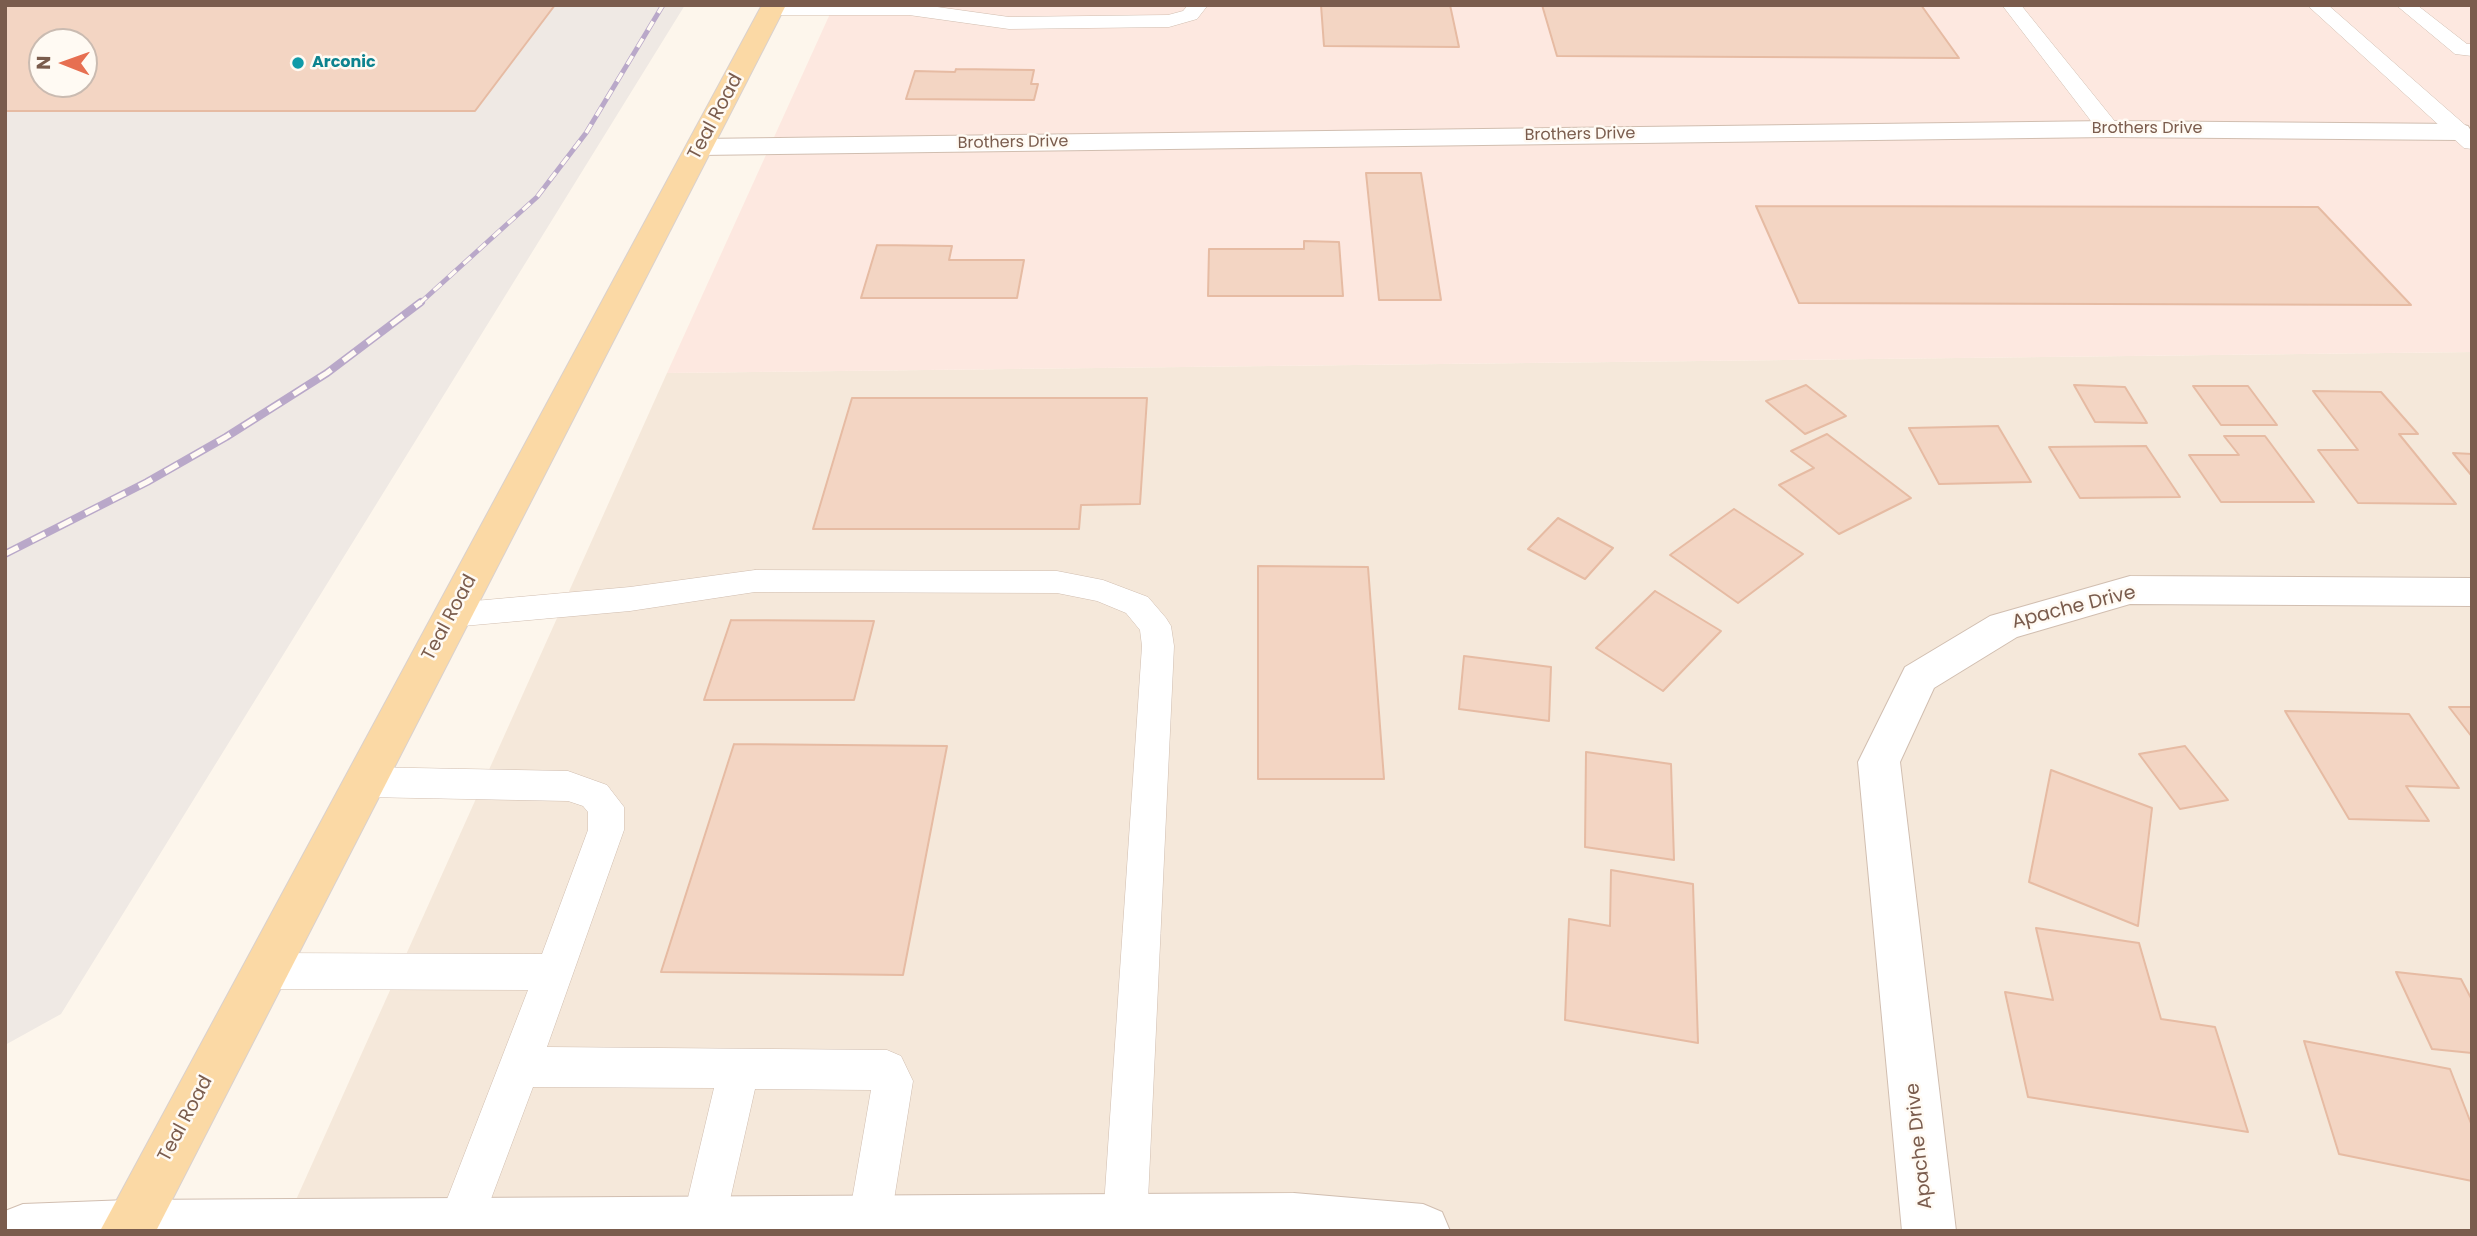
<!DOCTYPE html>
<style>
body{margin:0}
#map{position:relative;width:2477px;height:1236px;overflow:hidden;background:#fdf6ec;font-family:Poppins,sans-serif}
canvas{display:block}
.frame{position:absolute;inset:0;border:7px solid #7a5c4d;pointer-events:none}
.north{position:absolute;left:28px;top:28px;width:70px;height:70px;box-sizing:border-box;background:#fffaf3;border:2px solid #cabbb1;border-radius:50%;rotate:271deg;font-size:19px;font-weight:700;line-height:28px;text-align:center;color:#7a5c4d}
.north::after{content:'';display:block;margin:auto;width:24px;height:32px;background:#e76f51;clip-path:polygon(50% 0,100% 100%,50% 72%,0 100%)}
</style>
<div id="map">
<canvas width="2477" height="1236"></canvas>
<div class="frame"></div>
<div class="north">N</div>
</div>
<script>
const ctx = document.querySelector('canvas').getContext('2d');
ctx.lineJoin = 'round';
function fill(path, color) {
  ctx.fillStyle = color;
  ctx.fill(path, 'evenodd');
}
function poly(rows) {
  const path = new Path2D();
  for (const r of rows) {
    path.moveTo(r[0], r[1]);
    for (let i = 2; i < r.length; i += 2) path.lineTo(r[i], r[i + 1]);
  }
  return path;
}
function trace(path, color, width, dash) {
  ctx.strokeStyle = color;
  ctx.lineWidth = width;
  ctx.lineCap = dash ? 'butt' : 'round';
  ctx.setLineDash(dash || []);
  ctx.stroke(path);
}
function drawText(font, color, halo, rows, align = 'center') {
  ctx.font = font + ' Poppins,sans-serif';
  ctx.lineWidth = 5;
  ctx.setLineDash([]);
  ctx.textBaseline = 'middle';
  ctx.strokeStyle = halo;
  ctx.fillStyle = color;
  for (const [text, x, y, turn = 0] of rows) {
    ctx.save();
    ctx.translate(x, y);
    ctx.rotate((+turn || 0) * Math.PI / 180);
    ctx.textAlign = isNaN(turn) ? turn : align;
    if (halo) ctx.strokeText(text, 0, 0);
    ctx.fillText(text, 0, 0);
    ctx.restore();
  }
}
const residential = poly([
 [2472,352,2472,1231,282,1231,667,373]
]);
const commercial = poly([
 [834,5,2472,5,2472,352,667,373]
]);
const industrial = poly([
 [5,5,685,5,61,1014,5,1045],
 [42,42,84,42,84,84,42,84]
]);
const building = poly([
 [5,5,555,5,475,111,5,111,5,5],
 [42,42,84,42,84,84,42,84,42,42],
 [1321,5,1450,5,1459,47,1324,46,1321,5],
 [1542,5,1921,5,1959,58,1557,56,1542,5],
 [956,69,1034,70,1031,84,1038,84,1034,100,906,99,915,71,955,72,956,69],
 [1366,173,1421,173,1441,300,1379,300,1366,173],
 [1756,206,2318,207,2411,305,1799,303,1756,206],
 [1304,241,1339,242,1343,296,1208,296,1209,249,1304,249,1304,241],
 [877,245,952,246,949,260,1024,260,1017,298,861,298,877,245],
 [1806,385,1846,416,1805,434,1766,401,1806,385],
 [2074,385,2125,387,2147,423,2095,422,2074,385],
 [2193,386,2248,386,2277,425,2221,425,2193,386],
 [2313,391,2381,392,2418,434,2399,434,2456,504,2358,503,2318,450,2358,450,2313,391],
 [852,398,1147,398,1140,504,1081,505,1079,529,813,529,852,398],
 [1998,426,2031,482,1939,484,1909,428,1998,426],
 [1827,434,1911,498,1839,534,1779,485,1814,468,1791,451,1827,434],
 [2224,436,2265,436,2314,502,2221,502,2189,455,2239,455,2224,436],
 [2146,446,2180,497,2080,498,2049,447,2146,446],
 [2453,453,2472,454,2472,476,2453,453],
 [1734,509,1803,554,1738,603,1670,555,1734,509],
 [1558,518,1613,548,1585,579,1528,549,1558,518],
 [1258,566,1368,567,1384,779,1258,779,1258,566],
 [1655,591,1721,631,1663,691,1596,648,1655,591],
 [731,620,874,621,854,700,704,700,731,620],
 [1464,656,1551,667,1549,721,1459,709,1464,656],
 [2449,707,2472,707,2472,737,2449,707],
 [2285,711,2409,714,2459,788,2406,786,2429,821,2349,819,2285,711],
 [734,744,947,746,903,975,661,972,734,744],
 [2185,746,2228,800,2180,809,2139,754,2185,746],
 [1586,752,1671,764,1674,860,1585,847,1586,752],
 [2051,770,2152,808,2138,926,2029,882,2051,770],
 [1611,870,1693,884,1698,1043,1565,1020,1569,919,1610,926,1611,870],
 [2036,928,2139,943,2161,1019,2215,1027,2248,1132,2028,1097,2005,992,2053,1000,2036,928],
 [2396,972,2461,979,2472,1000,2472,1053,2432,1049,2396,972],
 [2304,1041,2450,1069,2472,1126,2472,1181,2339,1154,2304,1041]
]);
const lane = poly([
 [765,5,923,5,1009,17,1168,15,1183,11,1188,5,1208,5,1197,19,1169,27,1009,29,909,15,772,15,765,13,762,9,765,5],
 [2002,5,2021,5,2117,124,2120,129,2117,134,2101,134,2002,5],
 [2307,5,2328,5,2472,131,2472,149,2464,148,2307,5],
 [2396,5,2417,5,2467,44,2472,44,2472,56,2455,54,2396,5],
 [755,570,1057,571,1103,580,1148,597,1166,618,1171,626,1174,646,1147,1221,1143,1231,1107,1231,1103,1221,1142,646,1140,630,1126,613,1097,601,1057,593,755,592,630,611,452,627,441,623,436,615,441,607,452,603,630,587,755,570],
 [364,767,568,771,607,785,624,807,624,830,547,1047,887,1050,901,1056,913,1081,889,1231,851,1231,848,1223,871,1090,755,1089,723,1231,685,1231,682,1223,714,1088,533,1087,479,1231,439,1231,437,1225,528,990,265,989,251,984,246,971,251,958,265,953,542,954,588,830,588,812,583,806,568,801,364,797,352,792,347,782,352,772,364,767]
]);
const street = poly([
 [2109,121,2459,124,2468,126,2472,133,2468,138,2459,140,2109,137,700,155,691,153,687,147,691,141,700,139,2109,121],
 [2130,576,2472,578,2472,606,2130,604,2017,637,1934,688,1900,762,1956,1231,1902,1231,1858,762,1905,667,1990,616,2130,576],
 [1294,1193,1423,1204,1442,1212,1450,1231,5,1231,5,1211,23,1204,128,1200,1294,1193]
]);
const primary = poly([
 [762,5,786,5,156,1231,100,1231,762,5]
]);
const railFar1 = poly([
 [419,304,537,197,586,133,663,5]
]);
const rail = poly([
 [5,554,147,482,226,437,327,373,421,302]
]);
const markers = [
 [298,63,7,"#0f9aa8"]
];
const farCulturenames = [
 ["Arconic",312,63]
];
const farStreetnames = [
 ["Brothers Drive",2147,129],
 ["Brothers Drive",1580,135,-1],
 ["Brothers Drive",1013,143,-1]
];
const streetNames = [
 ["Teal Road",716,117,-62],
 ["Apache Drive",2074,608,-14],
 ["Teal Road",450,618,-62],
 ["Teal Road",186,1119,-62],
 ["Apache Drive",1920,1146,-96]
];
fill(residential, '#f5e8da');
fill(commercial, '#fde8e0');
fill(industrial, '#efe9e4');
fill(building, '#f3d5c3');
trace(building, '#e6bba3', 2);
trace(lane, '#d1beb0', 1);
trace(street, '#d1beb0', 2);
trace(primary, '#dad1cd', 2);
fill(lane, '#fff');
fill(street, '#fff');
fill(primary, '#fbd9a5');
trace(railFar1, '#b9a8c9', 5);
trace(rail, '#b9a8c9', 8);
trace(railFar1, '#fffaf3', 3.5, [10]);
trace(rail, '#fffaf3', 5, [15]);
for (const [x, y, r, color] of markers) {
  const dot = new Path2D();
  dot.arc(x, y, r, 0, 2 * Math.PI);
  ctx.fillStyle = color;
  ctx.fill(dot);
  trace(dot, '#fffaf3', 2.5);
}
drawText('bold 16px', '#0d838f', '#fffaf3', farCulturenames, 'left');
drawText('16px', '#7a5c4d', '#fffaf3', farStreetnames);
drawText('19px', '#7a5c4d', '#fffaf3', streetNames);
</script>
